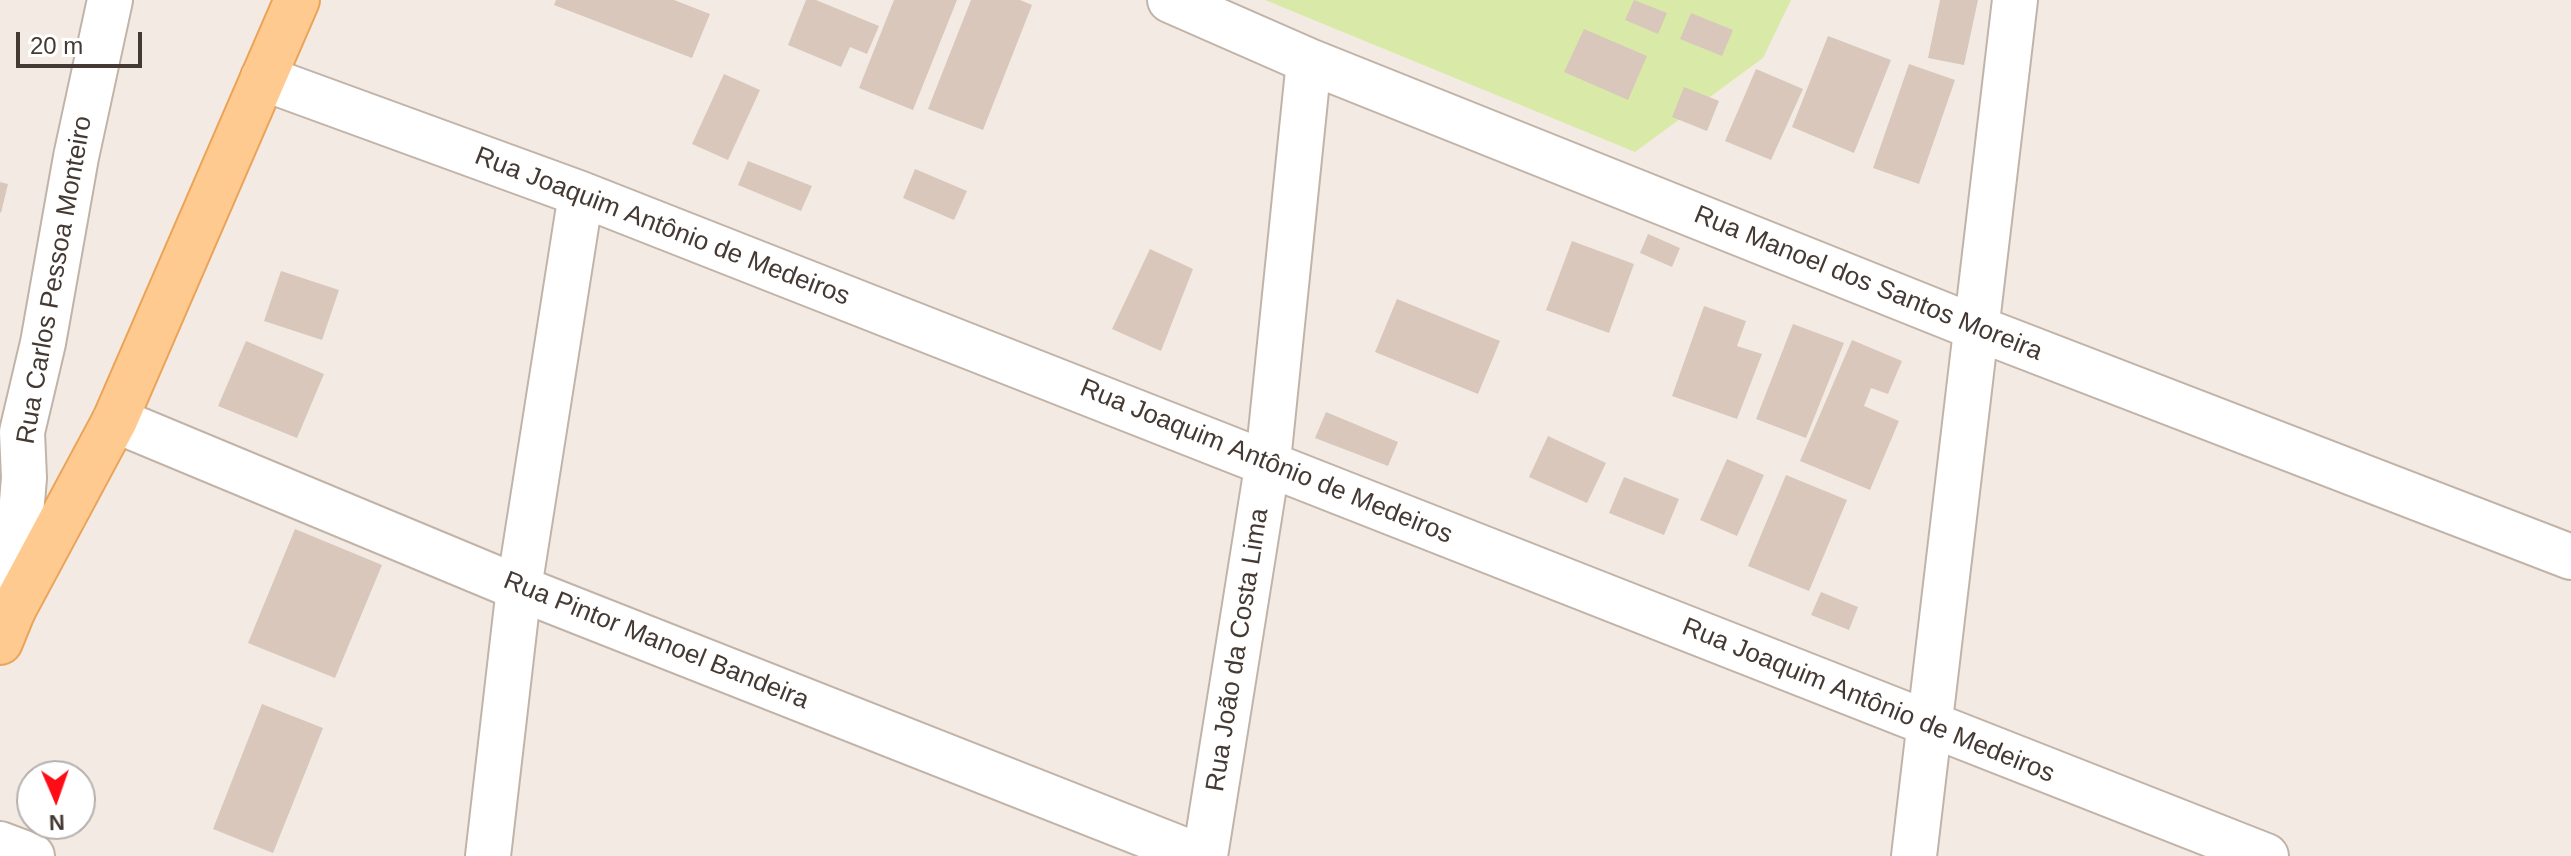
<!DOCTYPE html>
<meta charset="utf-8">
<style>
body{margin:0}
#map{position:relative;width:2571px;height:856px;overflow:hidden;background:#f3ebe3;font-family:Arial,sans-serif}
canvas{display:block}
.north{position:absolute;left:16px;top:760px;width:80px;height:80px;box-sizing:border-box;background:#fff;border:2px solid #b5b0ad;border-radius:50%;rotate:178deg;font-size:22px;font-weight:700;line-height:32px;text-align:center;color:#453a33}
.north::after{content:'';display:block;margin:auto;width:28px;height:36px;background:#ff0d16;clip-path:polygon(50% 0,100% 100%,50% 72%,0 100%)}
.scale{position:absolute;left:16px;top:32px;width:126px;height:36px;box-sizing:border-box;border:4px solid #453a33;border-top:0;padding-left:10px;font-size:24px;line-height:28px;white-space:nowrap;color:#453a33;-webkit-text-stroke:6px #fff;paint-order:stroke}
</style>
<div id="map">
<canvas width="2571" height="856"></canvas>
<div class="north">N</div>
<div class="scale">20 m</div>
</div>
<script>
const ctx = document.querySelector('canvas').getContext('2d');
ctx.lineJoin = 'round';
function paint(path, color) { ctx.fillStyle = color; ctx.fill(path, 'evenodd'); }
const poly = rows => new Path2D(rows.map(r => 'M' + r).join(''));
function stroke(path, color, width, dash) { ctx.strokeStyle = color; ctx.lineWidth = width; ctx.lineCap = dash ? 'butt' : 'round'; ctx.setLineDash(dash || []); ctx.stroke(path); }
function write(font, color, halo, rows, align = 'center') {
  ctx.font = font + ' Arial,sans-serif'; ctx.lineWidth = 8; ctx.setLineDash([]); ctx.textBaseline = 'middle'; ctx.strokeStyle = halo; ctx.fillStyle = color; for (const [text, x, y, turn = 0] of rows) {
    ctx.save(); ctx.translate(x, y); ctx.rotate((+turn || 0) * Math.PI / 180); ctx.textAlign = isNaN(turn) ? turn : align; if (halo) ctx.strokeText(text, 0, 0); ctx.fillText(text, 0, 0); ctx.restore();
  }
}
paint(poly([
 [1265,0,1791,0,1763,58,1635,152]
]), '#d9eaa8');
paint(poly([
 [556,0,674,0,710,14,692,58,554,5],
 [806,0,816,0,879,26,867,54,850,47,841,67,788,45],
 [894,0,957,0,913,110,859,88],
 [971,0,1020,0,1032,5,983,130,928,109],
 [1634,0,1667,13,1658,34,1625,20],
 [1940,0,1978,0,1964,65,1928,58],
 [1691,13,1733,30,1722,56,1680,39],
 [1584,29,1647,56,1628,100,1564,72],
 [1828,36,1891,60,1854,153,1792,127],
 [1909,64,1955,80,1919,184,1873,168],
 [1756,69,1803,89,1771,160,1725,141],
 [724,74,760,90,728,160,692,144],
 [1684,87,1719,101,1707,131,1672,117],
 [748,161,812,186,801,211,738,185],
 [915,169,967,191,954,220,903,198],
 [0,182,8,184,1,213,0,212],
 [1648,234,1680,248,1672,267,1640,253],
 [1572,241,1634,264,1609,333,1546,310],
 [1150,249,1193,269,1161,351,1112,329],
 [281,271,339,290,322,340,264,321],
 [1397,299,1500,341,1478,394,1375,352],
 [1704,306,1746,321,1737,346,1762,354,1737,419,1672,396],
 [1793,324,1844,343,1806,438,1756,419],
 [1852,340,1902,361,1888,394,1871,388,1864,406,1899,421,1870,490,1800,461],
 [246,341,324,374,297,438,218,406],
 [1326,412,1398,442,1388,466,1315,438],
 [1548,436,1606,463,1587,503,1529,477],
 [1727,459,1764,475,1737,536,1700,520],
 [1786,475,1847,500,1809,591,1748,566],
 [1624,477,1679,499,1664,535,1609,513],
 [295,529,382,565,335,678,248,643],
 [1821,592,1858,607,1849,630,1811,615],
 [262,704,323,728,273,853,213,829]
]), '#d8c7ba');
const minor = poly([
 [1170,0,1309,61,1974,327,2571,557],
 [263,78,581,194,2266,856],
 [115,420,519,588,1199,856],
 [13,610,24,478,22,432,43,343,76,157,110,0],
 [0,844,32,856],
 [488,856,519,588,581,194],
 [1205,856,1268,461,1309,61],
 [1914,856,2015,0]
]);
const major = poly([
 [0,642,13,610,115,420,297,0]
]);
stroke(minor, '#c1b3a8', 48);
stroke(major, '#eba358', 48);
stroke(minor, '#fff', 44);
stroke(major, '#ffca8f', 44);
write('26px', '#453a33', '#fff', [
 ["Rua Joaquim Antônio de Medeiros",662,227,21],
 ["Rua Carlos Pessoa Monteiro",55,280,-80],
 ["Rua Manoel dos Santos Moreira",1868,284,22],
 ["Rua Joaquim Antônio de Medeiros",1266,462,22],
 ["Rua Pintor Manoel Bandeira",656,641,22],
 ["Rua João da Costa Lima",1238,650,-81],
 ["Rua Joaquim Antônio de Medeiros",1868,701,22]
]);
</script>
